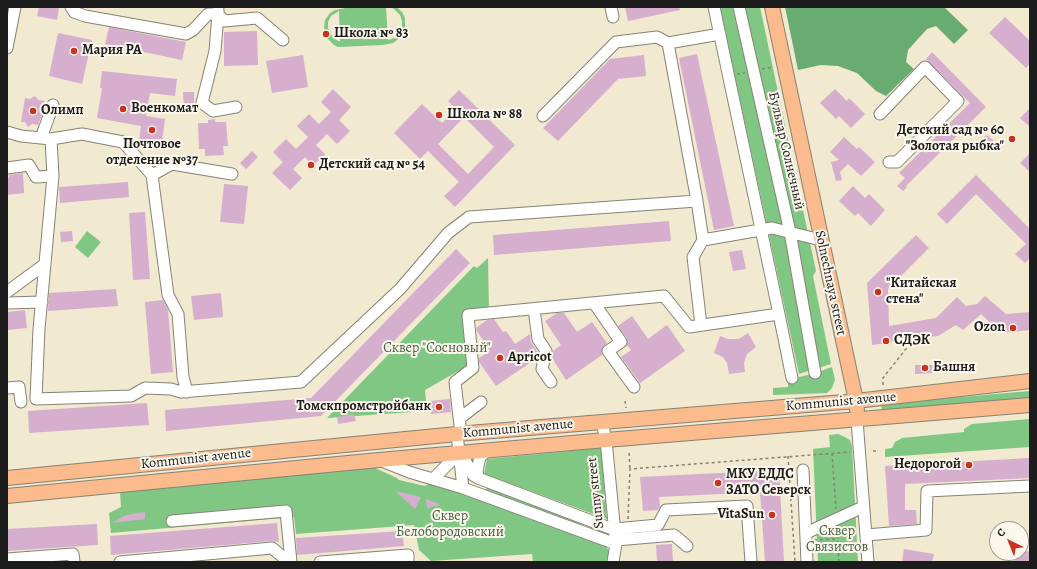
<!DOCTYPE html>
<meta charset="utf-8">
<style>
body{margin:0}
#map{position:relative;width:1037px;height:569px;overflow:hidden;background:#f1e9d0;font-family:Alegreya,serif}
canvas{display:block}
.frame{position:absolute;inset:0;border:8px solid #1c1c1c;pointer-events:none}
.north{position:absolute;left:989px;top:521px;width:40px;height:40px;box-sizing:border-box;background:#fbf7ec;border:1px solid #a29f99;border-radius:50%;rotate:317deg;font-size:11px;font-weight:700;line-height:16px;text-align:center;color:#1c1c1c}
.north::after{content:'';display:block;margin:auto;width:14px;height:18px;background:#c8321e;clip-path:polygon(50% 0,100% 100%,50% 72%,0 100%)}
</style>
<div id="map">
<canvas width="1037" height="569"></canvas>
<div class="frame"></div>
<div class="north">С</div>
</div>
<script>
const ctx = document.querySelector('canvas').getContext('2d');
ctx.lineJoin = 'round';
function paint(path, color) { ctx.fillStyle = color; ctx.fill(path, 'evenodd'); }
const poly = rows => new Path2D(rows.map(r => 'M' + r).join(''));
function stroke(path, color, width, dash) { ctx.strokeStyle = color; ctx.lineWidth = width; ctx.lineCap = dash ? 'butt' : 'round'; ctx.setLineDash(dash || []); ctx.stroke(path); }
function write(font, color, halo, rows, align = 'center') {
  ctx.font = font + ' Alegreya,serif'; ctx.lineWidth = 4; ctx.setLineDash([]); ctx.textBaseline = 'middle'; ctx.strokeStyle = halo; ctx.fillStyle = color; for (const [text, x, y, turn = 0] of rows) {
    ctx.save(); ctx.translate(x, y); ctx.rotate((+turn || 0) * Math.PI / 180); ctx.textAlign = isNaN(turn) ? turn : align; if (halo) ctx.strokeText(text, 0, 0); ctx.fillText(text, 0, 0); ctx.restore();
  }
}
paint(poly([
 [351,7,386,7,388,40,395,38,402,28,402,21,400,15,394,9,390,7,397,7,402,12,405,18,405,29,401,37,393,43,383,45,338,47,334,45,325,36,324,28,325,20,330,13,335,10],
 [339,11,340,42,333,38,328,28,328,22,331,16],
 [720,7,760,7,816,271,813,276,831,364,799,374],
 [87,231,101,242,88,258,75,247],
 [488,258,489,311,465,313,469,365,425,390,427,411,327,418,474,266,477,268],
 [832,367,835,380,832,388,827,393,773,395,773,388,788,387,788,380,815,373],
 [1030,391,1030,399,882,412,881,404],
 [1030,419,1030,447,885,457,885,449,892,448,895,442,902,438,964,432,964,429,972,424],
 [838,434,843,436,850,440,852,446,858,562,818,562,813,449,830,447,829,435],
 [601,448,607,519,484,474,487,459],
 [373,467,397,478,399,480,425,486,428,484,438,483,605,545,611,554,610,562,533,562,532,554,431,561,419,550,414,525,296,534,294,517,111,533,109,513,121,507,120,492],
 [486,486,582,523,581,527,486,490]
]), '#80c783');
paint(poly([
 [785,7,944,7,968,30,954,44,936,26,927,29,908,50,906,62,914,69,886,96,876,91,857,73,838,66,821,65,798,70]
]), '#68ac71');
paint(poly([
 [39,7,59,7,57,20,37,16],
 [625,7,679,7,680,10,628,21],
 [1005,17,1030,41,1030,63,1026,68,989,33],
 [109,27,186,42,182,60,105,44],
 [257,31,258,65,224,66,224,32],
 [58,33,92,40,82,84,49,76],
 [932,52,986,107,906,186,907,187,903,191,897,186,905,178,899,173,970,103,926,59],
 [697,54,734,226,714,230,679,58],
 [303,55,308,87,272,93,266,61],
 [644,55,646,76,618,79,558,141,543,128,610,59],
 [102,71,177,79,175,96,150,93,146,116,165,119,161,150,138,147,141,126,97,118,102,88,100,88],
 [333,89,351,107,339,120,350,131,337,144,327,134,316,145,325,154,313,166,305,157,293,169,302,178,290,190,272,173,283,162,273,152,286,139,296,149,308,137,297,126,309,114,319,124,331,112,321,102],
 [835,89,847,101,849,98,865,114,851,128,839,116,836,119,820,103],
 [459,90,515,145,455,207,444,196,459,182,428,151,420,159,394,133,422,104,442,123,456,109,448,101],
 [464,117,494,147,468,174,438,144],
 [183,92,194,92,194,109,184,109],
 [35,96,38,100,45,101,43,112,38,125,32,124,28,127,25,122,21,122,25,98,30,99],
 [1030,108,1030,127,1020,118],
 [215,119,215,122,226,122,228,146,223,146,224,155,205,156,205,149,199,149,198,123,208,123,208,120],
 [987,135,995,142,990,147,982,139],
 [844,137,857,149,859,147,875,162,861,176,848,164,840,172,842,180,836,181,831,162,839,160,830,152],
 [252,151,258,157,246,169,240,163],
 [1030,153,1030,172,1020,163],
 [23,173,24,193,7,195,7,178,9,178,9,175],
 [976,175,1030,229,1030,258,1025,263,1015,254,1026,244,976,194,947,224,937,214],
 [128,182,129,197,60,203,59,187],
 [224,184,248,186,244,224,220,222],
 [853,186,865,198,869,194,885,210,871,226,858,213,855,216,839,201],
 [145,212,150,279,133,280,129,213],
 [669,221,671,241,494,255,493,235],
 [72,231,73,241,61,242,60,232],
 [916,235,929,248,888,289,889,326,936,318,957,297,966,306,977,304,985,296,1006,314,1030,312,1030,330,1001,333,981,314,963,330,956,325,938,336,872,345,867,283],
 [456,249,470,263,321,416,166,431,165,410,311,398],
 [742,250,746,269,733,271,729,252],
 [116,289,118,306,48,311,49,293],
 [221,293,223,317,194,320,191,296],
 [163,300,168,310,173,372,151,374,145,302],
 [25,310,27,328,7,330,7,312],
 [557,313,564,313,577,332,592,322,607,343,602,348,602,355,566,380,552,358,553,351,561,345,545,321],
 [632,316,648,339,667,325,685,351,640,383,621,357,631,350,627,345,627,338,618,326],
 [494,319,503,332,506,331,515,344,530,334,531,342,538,353,537,358,496,386,479,362,479,358,490,351,477,331,476,328,487,320],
 [748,333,756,347,747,354,744,363,745,372,729,374,727,363,723,357,714,353,720,336,728,339,739,339],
 [915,365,934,365,935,373,915,374],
 [450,399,451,412,431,414,430,401],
 [147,403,149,425,29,433,28,411],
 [354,414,356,421,338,424,337,417],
 [1030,458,1030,478,905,484,905,510,916,510,917,524,889,526,885,466],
 [779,470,784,562,765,562,760,492,659,497,660,507,658,510,643,511,640,477],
 [395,491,421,497,415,509],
 [426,499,441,505,427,508],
 [145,512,145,519,112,523,126,515],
 [277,523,279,542,271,541,111,555,110,536],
 [97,524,98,545,7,551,7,529],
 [402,531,404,546,297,555,296,538],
 [672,544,673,562,657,562,656,545],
 [904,549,934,554,932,562,902,562],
 [1021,549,1030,552,1030,562,1014,562,1017,553,1021,553]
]), '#d6aece');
const minor = poly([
 [71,7,74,12,85,16,186,34,193,30,208,14,218,14,215,51,202,103,213,111,236,107],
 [611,7,613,17],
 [739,7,790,232,815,373],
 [218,10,218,14,224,21,257,18,283,40],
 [668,43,697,201],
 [7,48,15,7],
 [53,105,41,138,51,139,82,134,123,142,152,175],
 [880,114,925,67,958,101,897,162,889,162],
 [543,116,616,42,657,37,668,43,720,34],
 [7,132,21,136,41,138],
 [7,168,29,165,36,177,53,176,51,139],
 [53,176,39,329,36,399,131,396,145,388,171,389,181,392,301,382,400,289,448,233,469,217,697,201,703,240,772,228,821,240],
 [7,292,45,264],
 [7,303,42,302],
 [594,303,621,342,608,351,634,387],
 [534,309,538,339,546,351,542,369,551,382],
 [779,314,792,378],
 [701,325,693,257,703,240],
 [7,388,19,387,21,402],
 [187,392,183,377,178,314,168,295,152,175,172,164,232,174],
 [460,418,481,402],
 [857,420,868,562],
 [602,422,606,440,616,544,613,562],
 [457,434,463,488],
 [461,434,455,382,473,368,468,315,664,296,689,327,779,314,714,7],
 [458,454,465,460,473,475,478,478,615,530],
 [379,460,409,472,463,488,616,544],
 [803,470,807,562],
 [478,478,477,471,480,457,487,451],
 [433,479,458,454],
 [172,521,286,511,291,562],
 [615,529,658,525,666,510,747,506,751,562],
 [806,533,863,507],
 [866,535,926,530,927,491,1030,486],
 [616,540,674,535,687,546],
 [7,559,73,554,74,562],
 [120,562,272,548,289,562],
 [320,562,408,555,408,562]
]);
const major = poly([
 [772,7,856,401,857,410],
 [7,478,457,434,856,401,1030,381],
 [7,496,379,460,606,440,1030,405]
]);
stroke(minor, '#868276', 13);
stroke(major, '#868276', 16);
stroke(poly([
 [762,69,774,67],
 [737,74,745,73],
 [883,385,883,378,909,345],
 [625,401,626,408],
 [873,451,877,451],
 [629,453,630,469],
 [832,453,836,509],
 [788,456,795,562],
 [628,519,630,469,850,452],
 [837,529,839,562],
 [814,540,837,539]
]), '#868276', 1.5, [3, 3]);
stroke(minor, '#fff', 11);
stroke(major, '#fbbb8d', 14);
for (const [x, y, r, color] of [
 [326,34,4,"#c8321e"],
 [74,51,4,"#c8321e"],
 [123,109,4,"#c8321e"],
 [33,111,4,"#c8321e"],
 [439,115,4,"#c8321e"],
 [152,130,4,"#c8321e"],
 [1012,139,4,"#c8321e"],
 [311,165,4,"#c8321e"],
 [878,292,4,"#c8321e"],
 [1013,328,4,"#c8321e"],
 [886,341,4,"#c8321e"],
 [500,358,4,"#c8321e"],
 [925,368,4,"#c8321e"],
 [439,407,4,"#c8321e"],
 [969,465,4,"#c8321e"],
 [718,483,4,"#c8321e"],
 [772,515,4,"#c8321e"]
]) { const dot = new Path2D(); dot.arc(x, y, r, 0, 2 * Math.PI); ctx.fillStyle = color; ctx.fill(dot); stroke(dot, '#fbf7ec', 1.5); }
write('bold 14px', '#1c1c1c', '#fbf7ec', [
 ["Школа № 83",334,34],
 ["Мария РА",82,51],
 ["Военкомат",131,109],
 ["Олимп",41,111],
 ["Школа № 88",447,115],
 ["Детский сад № 60",1004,131,"right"],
 ["\"Золотая рыбка\"",1004,147,"right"],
 ["Почтовое",152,145,"center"],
 ["отделение №37",152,161,"center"],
 ["Детский сад № 54",319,165],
 ["\"Китайская",886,284],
 ["стена\"",886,300],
 ["Ozon",1005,328,"right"],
 ["СДЭК",894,341],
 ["Apricot",508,358],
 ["Башня",933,368],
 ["Томскпромстройбанк",431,407,"right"],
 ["Недорогой",961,465,"right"],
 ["МКУ ЕДДС",726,475],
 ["ЗАТО Северск",726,491],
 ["VitaSun",764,515,"right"]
], 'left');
write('14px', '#1c1c1c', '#fbf7ec', [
 ["Бульвар Солнечный",786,151,77],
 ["Solnechnaya street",830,283,78],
 ["Kommunist avenue",841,402,-5],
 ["Kommunist avenue",518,429,-5],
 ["Kommunist avenue",196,459,-6],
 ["Sunny street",596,493,-96]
]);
write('14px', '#446045', '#fbf7ec', [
 ["Сквер \"Сосновый\"",437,349],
 ["Сквер",450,517],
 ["Белобородовский",450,533],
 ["Сквер",837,532],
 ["Связистов",837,548]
]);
</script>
